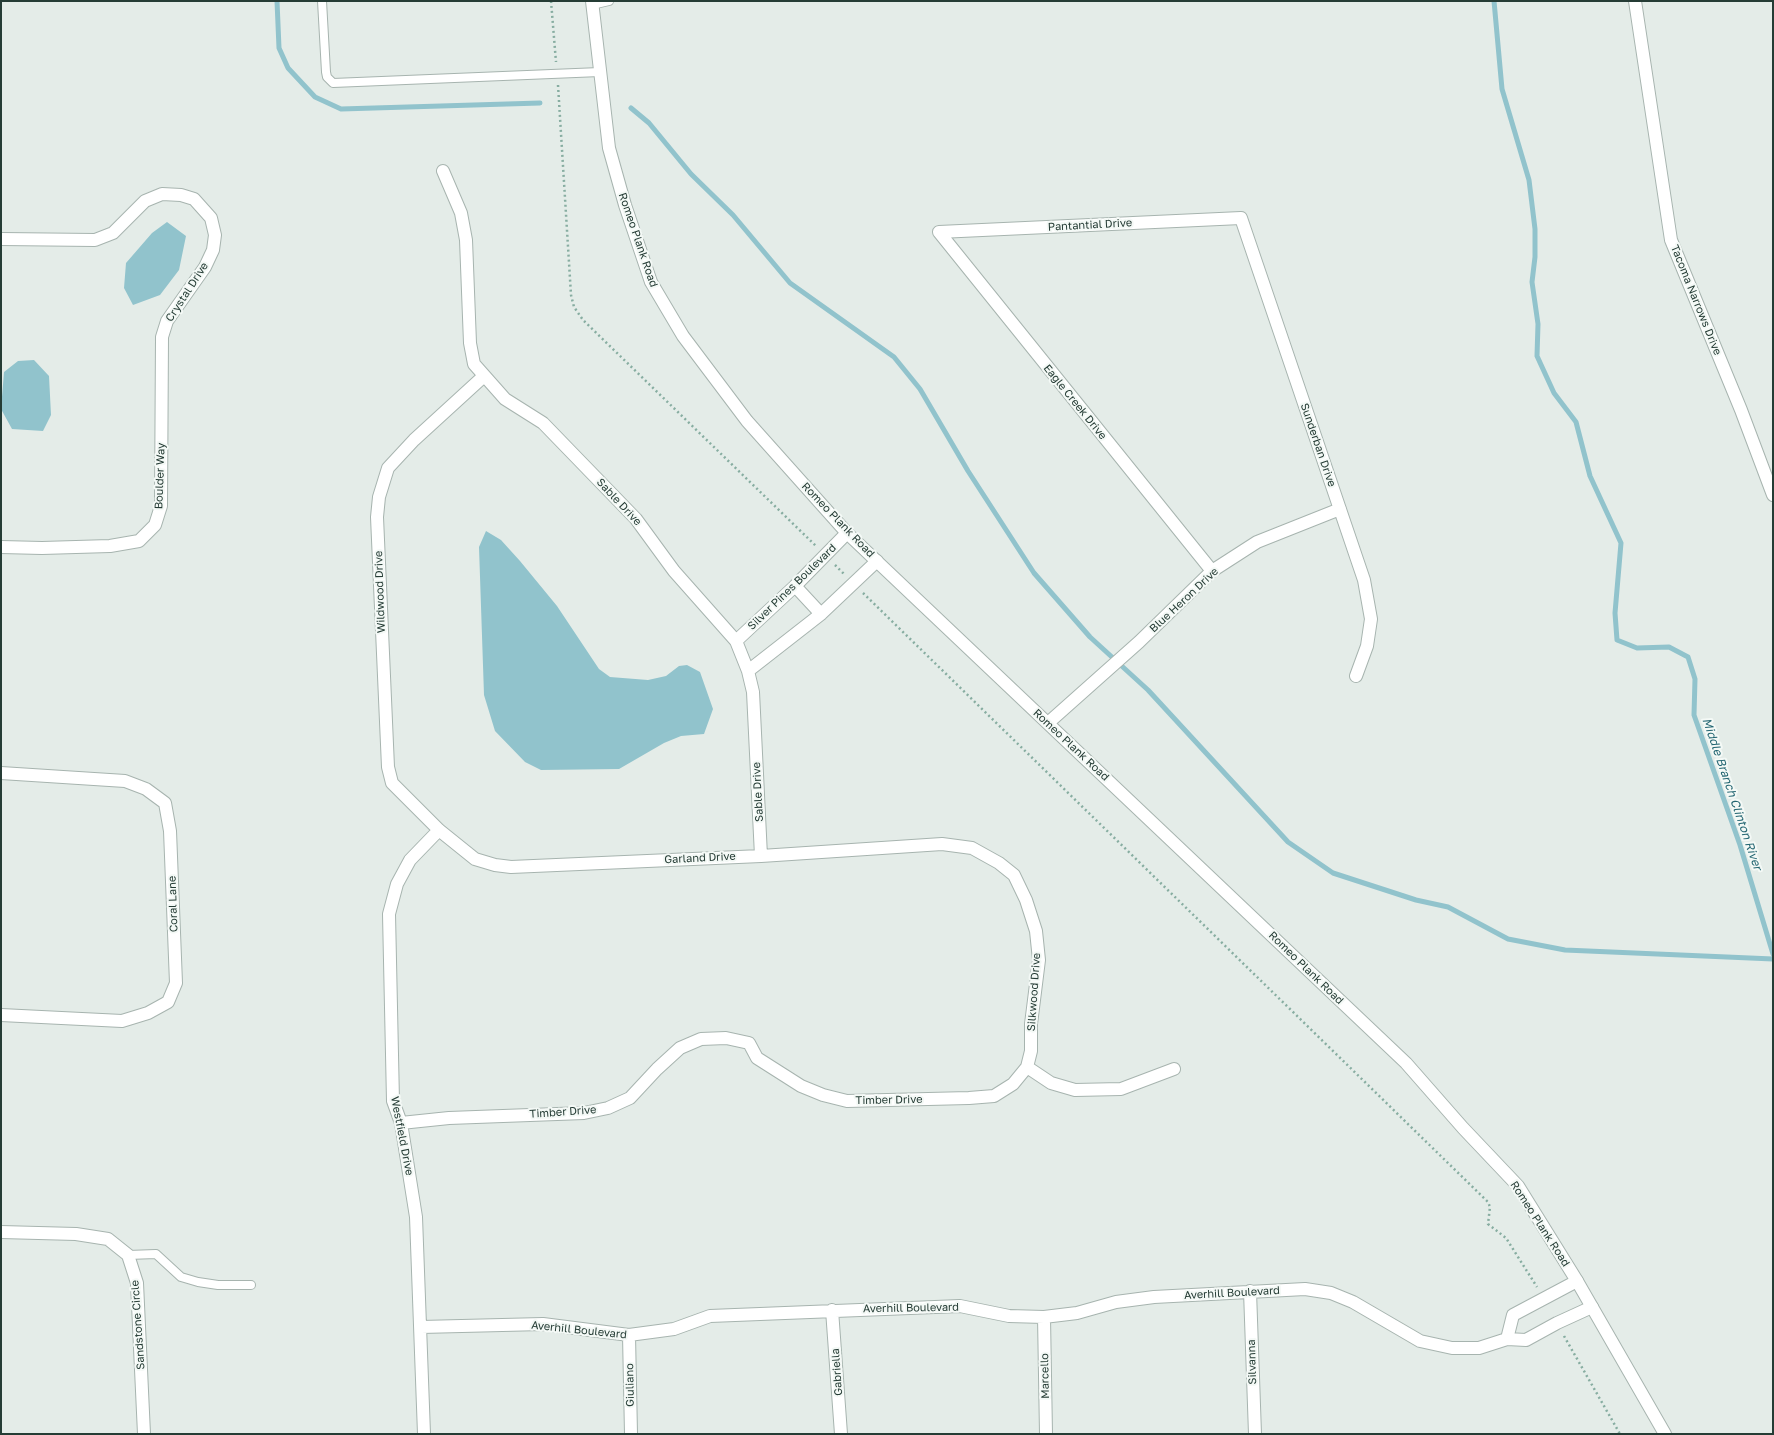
<!DOCTYPE html>
<style>
body{margin:0}
#map{position:relative;width:1774px;height:1435px;overflow:hidden;background:#e4ece8;font-family:"Golos Text",sans-serif}
canvas{display:block}
.frame{position:absolute;inset:0;border:2px solid #253c35;pointer-events:none}
</style>
<div id="map">
<canvas width="1774" height="1435"></canvas>
<div class="frame"></div>
</div>
<script>
const ctx = document.querySelector('canvas').getContext('2d');
ctx.lineJoin = 'round';
function paint(path, color) { ctx.fillStyle = color; ctx.fill(path, 'evenodd'); }
const poly = rows => new Path2D(rows.map(r => 'M' + r).join(''));
function stroke(path, color, width, dash) { ctx.strokeStyle = color; ctx.lineWidth = width; ctx.lineCap = dash ? 'butt' : 'round'; ctx.setLineDash(dash || []); ctx.stroke(path); }
function write(font, color, halo, rows, align = 'center') {
  ctx.font = font + ' "Golos Text",sans-serif'; ctx.lineWidth = 4; ctx.setLineDash([]); ctx.textBaseline = 'middle'; ctx.strokeStyle = halo; ctx.fillStyle = color; for (const [text, x, y, turn = 0] of rows) {
    ctx.save(); ctx.translate(x, y); ctx.rotate((+turn || 0) * Math.PI / 180); ctx.textAlign = isNaN(turn) ? turn : align; if (halo) ctx.strokeText(text, 0, 0); ctx.fillText(text, 0, 0); ctx.restore();
  }
}
paint(poly([
 [167,222,186,236,179,270,160,295,133,305,124,288,126,263,152,233],
 [34,360,49,376,51,415,43,431,12,429,1,409,4,372,18,361],
 [486,531,501,540,520,561,557,606,599,669,610,677,648,680,666,676,679,666,687,665,700,672,713,709,704,734,681,736,664,743,619,769,541,770,525,762,495,731,484,695,479,547]
]), '#91c3cc');
stroke(poly([
 [277,1,279,48,288,68,315,97,341,109,540,103],
 [1494,1,1502,89,1529,180,1535,229,1535,257,1532,282,1538,324,1537,356,1554,393,1576,422,1590,476,1621,543,1615,613,1617,640,1637,648,1669,647,1688,657,1695,679,1694,715,1740,845,1773,954],
 [631,108,649,123,691,174,733,215,790,283,894,357,920,389,968,471,1034,573,1090,637,1148,690,1288,842,1333,873,1416,900,1448,907,1508,939,1565,950,1773,959]
]), '#91c3cc', 5);
const service = poly([
 [322,1,326,72,327,77,333,83,600,72],
 [592,5,609,1],
 [128,1255,156,1254,181,1277,198,1282,218,1285,251,1285]
]);
const minor = poly([
 [1635,1,1671,240,1741,410,1773,495],
 [443,171,461,213,466,240,470,343,474,364,505,399,543,423,636,519,674,571,736,641,748,671,753,692,761,856],
 [939,232,1241,218,1364,580,1371,619,1367,646,1356,676],
 [939,232,1212,571],
 [1,239,95,240,113,233,145,201,162,194,181,195,194,199,211,218,215,235,213,250,205,267,167,321,162,337,161,506,155,525,139,541,110,546,42,548,1,547],
 [795,586,821,614],
 [736,641,795,586,847,533],
 [748,671,821,614,877,561],
 [1048,723,1139,642,1212,571,1257,542,1340,509],
 [1,773,125,781,146,789,165,803,170,831,176,983,168,1002,148,1013,122,1021,1,1015],
 [1027,1067,1051,1083,1075,1090,1121,1089,1174,1069],
 [401,1123,449,1118,584,1113,608,1108,630,1098,657,1069,680,1048,701,1039,726,1038,749,1043,757,1058,801,1086,823,1095,847,1101,969,1098,994,1096,1013,1084,1027,1067,1031,1051,1031,1024,1039,960,1036,931,1026,900,1014,875,999,863,972,848,942,844,761,856,511,867,495,865,475,859,439,830,392,783,388,767,377,517,379,497,388,468,414,440,484,376],
 [1,1232,76,1234,108,1239,128,1255,137,1283,144,1434],
 [1250,1291,1255,1434],
 [832,1310,841,1434],
 [1044,1317,1046,1434],
 [421,1327,543,1324,629,1335,674,1329,710,1316,960,1306,1009,1316,1044,1317,1077,1313,1116,1302,1154,1297,1305,1289,1331,1293,1353,1302,1420,1341,1452,1348,1479,1348,1507,1339,1526,1340,1557,1323,1592,1307],
 [629,1335,631,1434],
 [1507,1339,1513,1315,1577,1281],
 [424,1434,416,1217,401,1123,393,1101,389,914,397,884,410,860,439,830]
]);
const tertiary = poly([
 [592,1,609,148,625,205,651,282,683,336,747,421,847,533,1406,1063,1463,1128,1518,1186,1577,1281,1665,1434]
]);
stroke(service, '#a7b4af', 10);
stroke(minor, '#a7b4af', 14);
stroke(tertiary, '#a7b4af', 14);
stroke(poly([
 [551,1,556,62],
 [558,85,571,295,574,307,583,320,816,546],
 [835,565,844,574],
 [863,593,1488,1202,1490,1207,1488,1224,1506,1238,1537,1287],
 [1564,1336,1620,1434]
]), '#87ada1', 2.5, [2, 3]);
stroke(service, '#fff', 8);
stroke(minor, '#fff', 12);
stroke(tertiary, '#fff', 12);
write('11px', '#253c35', '#f4f9f6', [
 ["Pantantial Drive",1090,225,-3],
 ["Romeo Plank Road",638,240,71],
 ["Crystal Drive",187,292,-57],
 ["Tacoma Narrows Drive",1696,300,68],
 ["Eagle Creek Drive",1075,402,51],
 ["Sunderban Drive",1318,445,71],
 ["Boulder Way",160,476,-88],
 ["Sable Drive",619,502,47],
 ["Romeo Plank Road",838,520,46],
 ["Silver Pines Boulevard",792,587,-44],
 ["Wildwood Drive",380,592,-92],
 ["Blue Heron Drive",1184,600,-43],
 ["Romeo Plank Road",1071,745,43],
 ["Sable Drive",758,792,-93],
 ["Garland Drive",700,858,-3],
 ["Coral Lane",173,904,-92],
 ["Romeo Plank Road",1306,968,44],
 ["Silkwood Drive",1034,992,-86],
 ["Timber Drive",889,1100,-1],
 ["Timber Drive",563,1112,-4],
 ["Westfield Drive",402,1136,79],
 ["Romeo Plank Road",1540,1224,57],
 ["Averhill Boulevard",1232,1293,-3],
 ["Averhill Boulevard",911,1308,-1],
 ["Sandstone Circle",138,1325,-94],
 ["Averhill Boulevard",579,1330,6],
 ["Silvanna",1252,1362,-92],
 ["Gabriella",837,1372,-94],
 ["Marcello",1045,1376,-91],
 ["Giuliano",630,1385,-91]
]);
write('italic 12px', '#246672', '#f4f9f6', [
 ["Middle Branch Clinton River",1732,794,71]
]);
</script>
